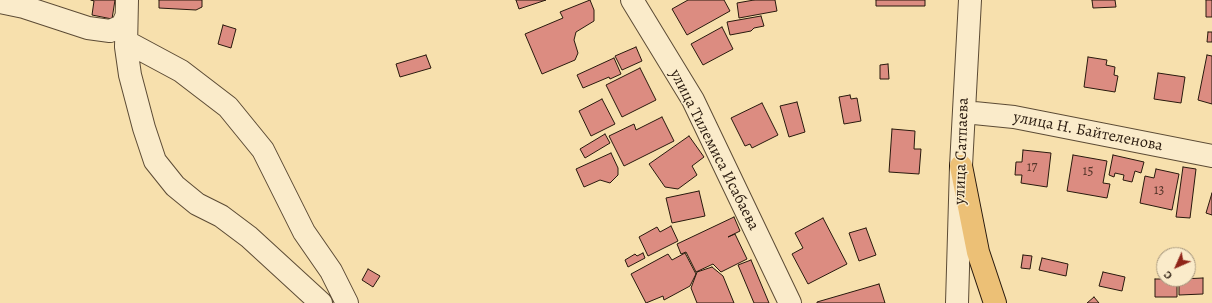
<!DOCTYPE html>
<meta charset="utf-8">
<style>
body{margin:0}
#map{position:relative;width:1212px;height:303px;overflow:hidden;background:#f7e0ad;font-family:Alegreya,serif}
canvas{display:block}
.north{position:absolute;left:1156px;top:247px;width:40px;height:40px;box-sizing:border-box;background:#faebca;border:1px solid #a6977e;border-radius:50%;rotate:225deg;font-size:11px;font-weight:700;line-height:16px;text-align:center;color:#28190d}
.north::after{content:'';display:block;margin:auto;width:14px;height:18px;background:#8f2418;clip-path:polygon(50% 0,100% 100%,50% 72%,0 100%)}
</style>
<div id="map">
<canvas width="1212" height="303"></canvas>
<div class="north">С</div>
</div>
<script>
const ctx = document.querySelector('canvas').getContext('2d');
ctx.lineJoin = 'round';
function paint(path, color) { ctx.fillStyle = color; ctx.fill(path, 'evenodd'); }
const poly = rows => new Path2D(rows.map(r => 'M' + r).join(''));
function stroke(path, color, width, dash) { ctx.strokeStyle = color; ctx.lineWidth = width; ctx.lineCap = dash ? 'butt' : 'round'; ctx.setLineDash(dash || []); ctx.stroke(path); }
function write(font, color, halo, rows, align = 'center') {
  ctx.font = font + ' Alegreya,serif'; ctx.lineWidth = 3; ctx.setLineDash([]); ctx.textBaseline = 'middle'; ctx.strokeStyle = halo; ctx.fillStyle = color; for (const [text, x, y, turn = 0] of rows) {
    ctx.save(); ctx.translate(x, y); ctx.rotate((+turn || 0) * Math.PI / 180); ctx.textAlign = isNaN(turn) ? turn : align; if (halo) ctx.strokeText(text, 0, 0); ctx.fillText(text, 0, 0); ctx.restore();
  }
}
const building = poly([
 [91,0,115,0,112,19,92,15,94,1,91,0],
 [159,0,202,0,202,7,196,10,159,8,159,0],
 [516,0,546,0,519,9,516,0],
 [590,0,594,10,594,21,576,32,574,40,578,53,575,60,542,74,525,34,563,18,560,12,590,0],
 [688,0,724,0,730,11,687,35,672,9,688,0],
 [754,0,775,0,777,11,739,18,737,3,754,0],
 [876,0,925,0,925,6,876,6,876,0],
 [1092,0,1115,0,1116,7,1093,8,1092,0],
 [1206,0,1212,0,1212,17,1206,17,1206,0],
 [761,16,764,26,754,28,751,31,730,35,727,22,761,16],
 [223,25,236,29,231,48,218,44,223,25],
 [722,27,733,49,703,65,691,44,722,27],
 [1208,32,1212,32,1212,42,1207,42,1208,32],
 [636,47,642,61,622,70,615,56,636,47],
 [426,55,431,68,400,77,396,64,426,55],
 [1207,55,1212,56,1212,104,1198,100,1207,55],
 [1088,57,1107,60,1106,65,1115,67,1114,75,1118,76,1115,92,1084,87,1088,57],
 [614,58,621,74,610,79,609,77,583,88,577,75,614,58],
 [888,64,889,79,880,79,880,65,888,64],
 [640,68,656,100,622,117,606,85,640,68],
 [1158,73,1185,77,1181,103,1154,99,1158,73],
 [850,95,851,99,857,98,861,121,844,124,839,97,850,95],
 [602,99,615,124,591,136,579,111,602,99],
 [797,102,805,132,789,137,780,106,797,102],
 [762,103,778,135,752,148,750,144,745,146,731,118,762,103],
 [662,117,674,141,624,166,609,136,634,124,636,130,662,117],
 [892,129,915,131,914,149,921,149,919,174,889,172,892,129],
 [605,134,610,143,585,158,580,149,605,134],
 [689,136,704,157,692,166,697,175,678,189,665,187,649,164,689,136],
 [1023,150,1051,153,1047,187,1021,183,1022,175,1015,175,1016,162,1022,162,1023,150],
 [611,153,618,168,618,175,610,183,600,180,584,187,576,169,611,153],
 [1073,155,1107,161,1103,183,1110,184,1107,198,1067,191,1073,155],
 [1113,155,1144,162,1141,173,1135,171,1132,182,1123,180,1124,175,1115,173,1114,177,1109,175,1113,155],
 [1183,167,1196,169,1190,218,1176,217,1183,167],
 [1156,169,1179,174,1172,210,1140,203,1145,176,1154,178,1156,169],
 [699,191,705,216,672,223,666,198,699,191],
 [1212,193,1212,215,1206,213,1212,193],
 [734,217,740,231,728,237,735,234,747,259,721,272,713,264,696,272,686,252,681,254,677,244,734,217],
 [823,218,847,264,808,284,792,254,803,248,795,233,823,218],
 [671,226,678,241,648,256,639,237,657,227,660,232,671,226],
 [866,228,876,255,859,261,849,233,866,228],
 [643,253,645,258,628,267,625,260,635,254,637,256,643,253],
 [685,253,696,274,690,286,664,300,663,296,646,303,631,274,668,254,672,260,685,253],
 [1023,255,1032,256,1030,269,1021,268,1023,255],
 [1042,258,1068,264,1066,276,1039,270,1042,258],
 [751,260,769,303,754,303,738,265,751,260],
 [712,267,723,276,734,303,697,303,691,288,697,272,712,267],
 [368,269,380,276,373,287,362,280,368,269],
 [1103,272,1125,277,1122,291,1099,286,1103,272],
 [1203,278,1203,294,1179,295,1179,282,1182,279,1203,278],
 [1155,279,1177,279,1177,297,1155,297,1155,279],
 [879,284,885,303,817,303,817,302,879,284],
 [1094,297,1099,303,1087,303,1094,297]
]);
paint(building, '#dc8c81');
stroke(building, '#28190d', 1);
const minor = poly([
 [127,0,126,47,130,75,144,128,155,161,175,186,197,204,221,216,249,237,321,303],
 [632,0,693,100,790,303],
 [0,2,24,7,88,28,110,31,122,26,126,17],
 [127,42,181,71,228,107,263,150,304,232,331,271,347,303],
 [964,112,1014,117,1212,156],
 [957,303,961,166,970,0]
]);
const major = poly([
 [961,166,978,252,995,303]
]);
stroke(minor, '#5c4b35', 24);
stroke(major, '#28190d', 24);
stroke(minor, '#faebca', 22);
stroke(major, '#ecc076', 22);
write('14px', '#55362a', null, [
 ["17",1032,168],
 ["15",1088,172],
 ["13",1159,191]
]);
write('16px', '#28190d', '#faebca', [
 ["улица Н. Байтеленова",1088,132,11],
 ["улица Тилемиса Исабаева",714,150,63],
 ["улица Сатпаева",962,151,-88]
]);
</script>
